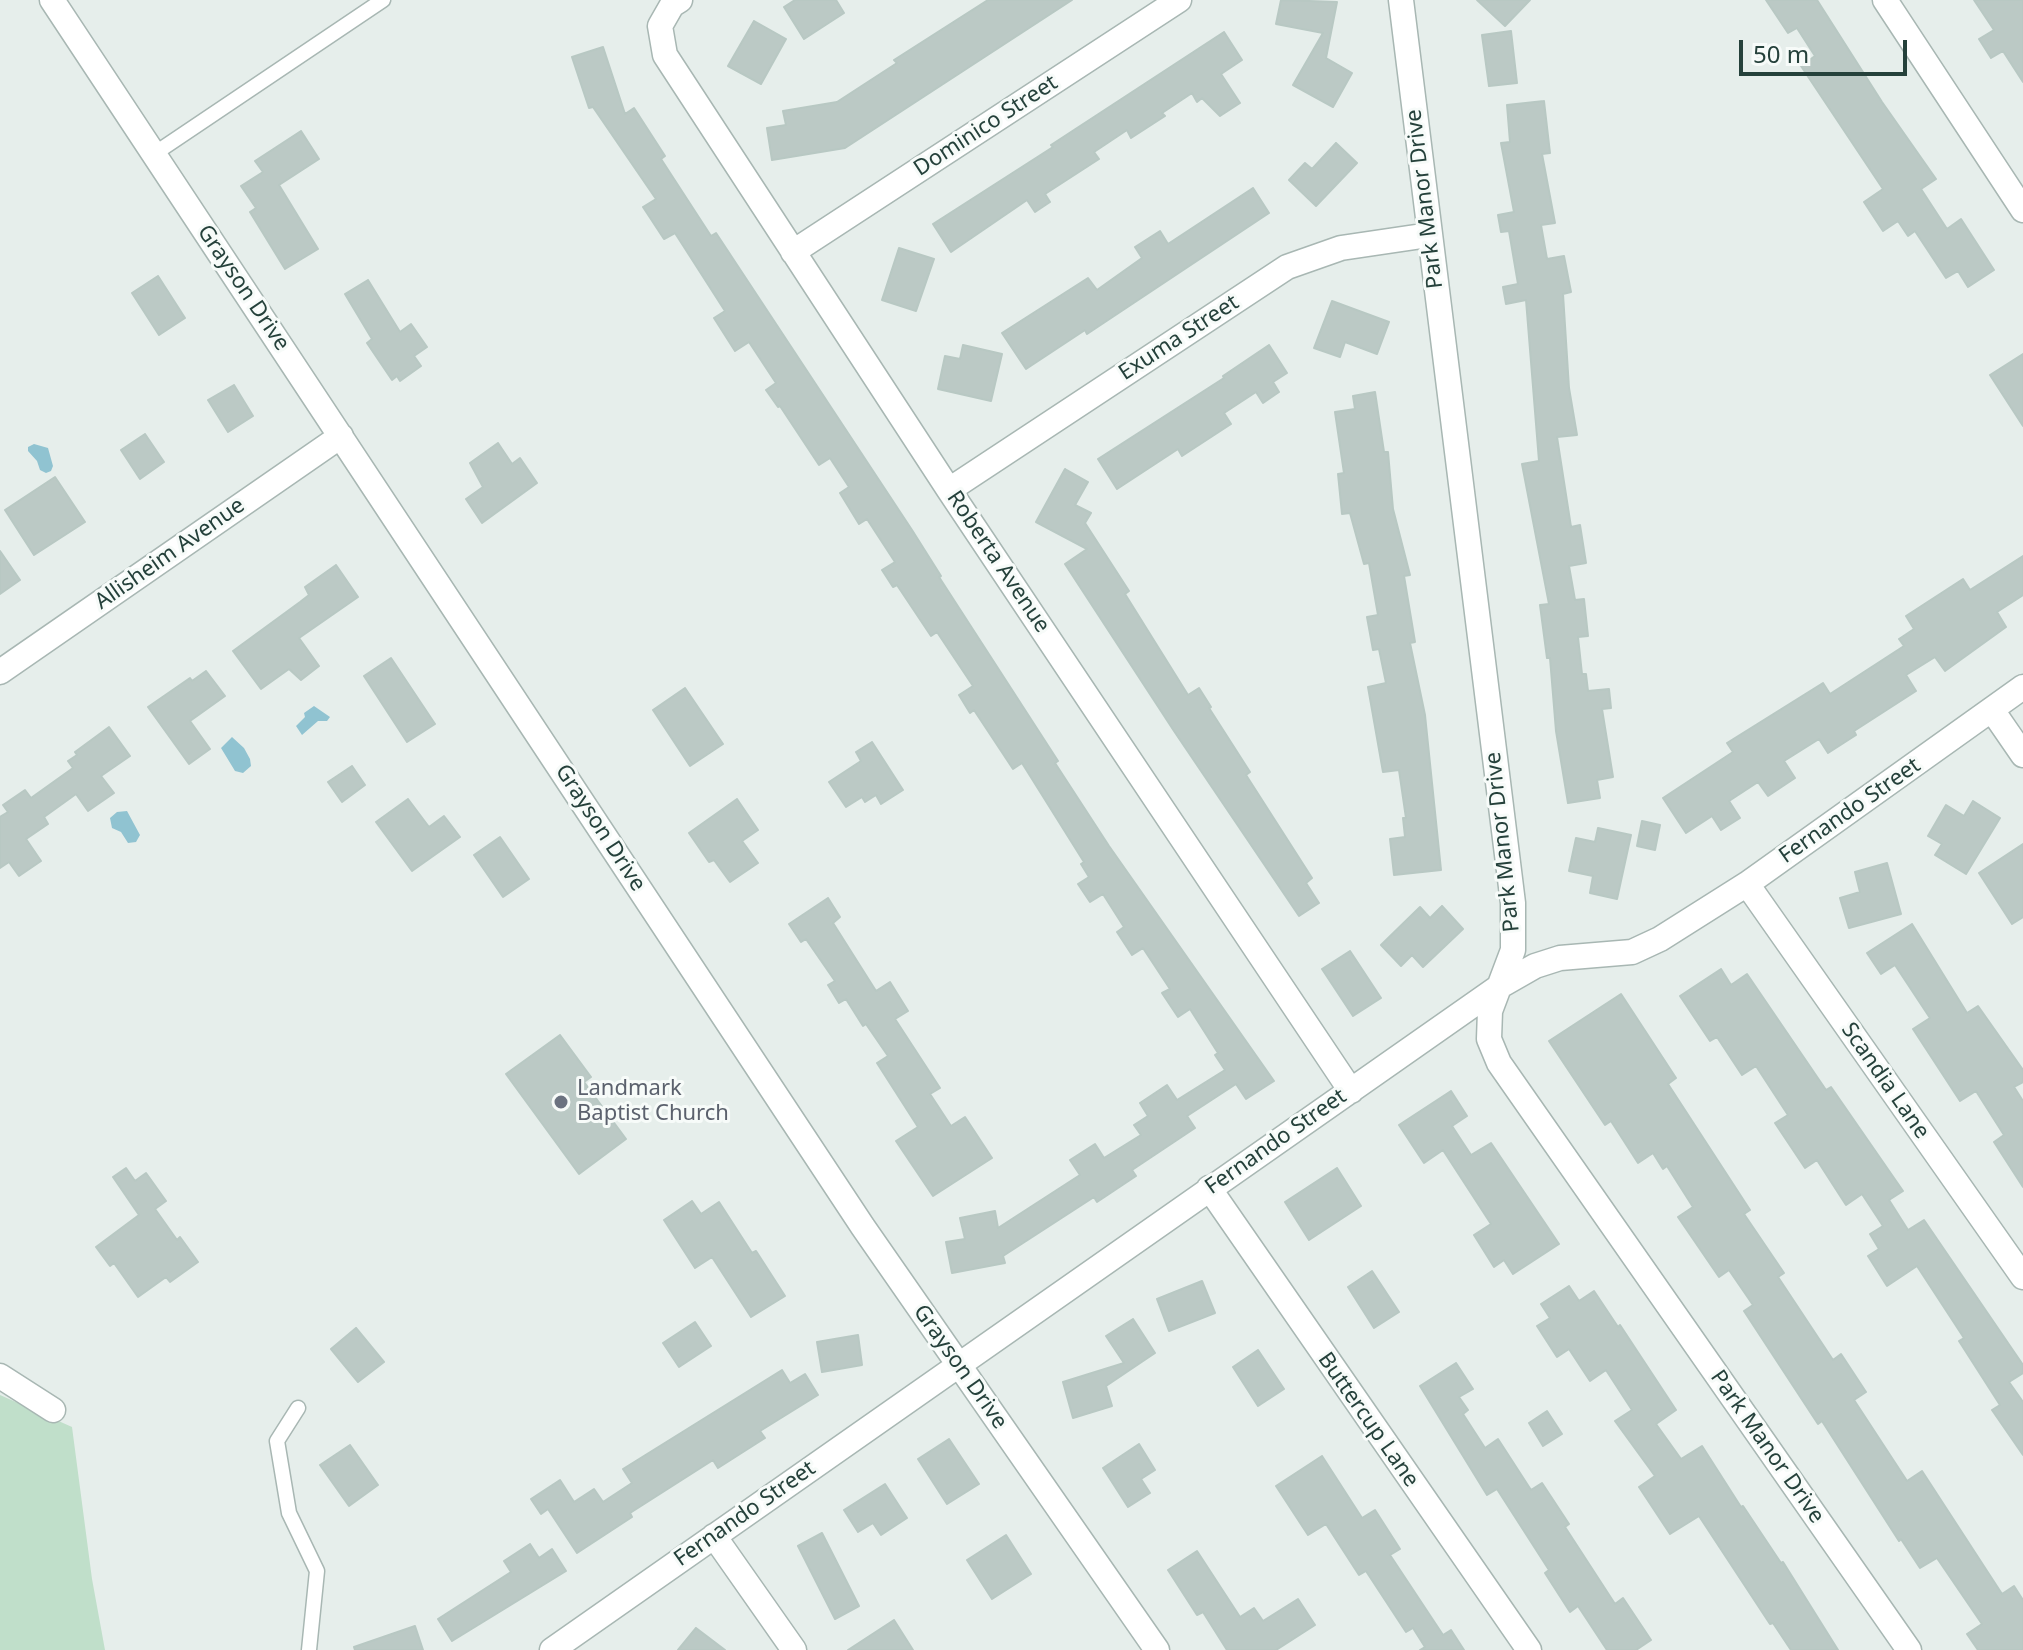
<!DOCTYPE html>
<style>
body{margin:0}
#map{position:relative;width:2023px;height:1650px;overflow:hidden;background:#e6eeeb;font-family:"Noto Sans",sans-serif}
canvas{display:block}
.scale{position:absolute;left:1739px;top:40px;width:168px;height:36px;box-sizing:border-box;border:4px solid #25413b;border-top:0;padding-left:10px;font-size:24px;line-height:28px;white-space:nowrap;color:#25413b;-webkit-text-stroke:6px #f7fbf9;paint-order:stroke}
</style>
<div id="map">
<canvas width="2023" height="1650"></canvas>
<div class="scale">50 m</div>
</div>
<script>
const ctx = document.querySelector('canvas').getContext('2d');
ctx.lineJoin = 'round';
function paint(path, color) { ctx.fillStyle = color; ctx.fill(path, 'evenodd'); }
const poly = rows => new Path2D(rows.map(r => 'M' + r).join(''));
function stroke(path, color, width, dash) { ctx.strokeStyle = color; ctx.lineWidth = width; ctx.lineCap = dash ? 'butt' : 'round'; ctx.setLineDash(dash || []); ctx.stroke(path); }
function write(font, color, halo, rows, align = 'center') {
  ctx.font = font + ' "Noto Sans",sans-serif'; ctx.lineWidth = 6; ctx.setLineDash([]); ctx.textBaseline = 'middle'; ctx.strokeStyle = halo; ctx.fillStyle = color; for (const [text, x, y, turn = 0] of rows) {
    ctx.save(); ctx.translate(x, y); ctx.rotate((+turn || 0) * Math.PI / 180); ctx.textAlign = isNaN(turn) ? turn : align; if (halo) ctx.strokeText(text, 0, 0); ctx.fillText(text, 0, 0); ctx.restore();
  }
}
paint(poly([
 [0,1395,72,1427,92,1579,105,1650,0,1650]
]), '#c0dfca');
paint(poly([
 [34,444,48,448,53,466,51,471,46,473,40,470,37,461,28,451,28,447],
 [314,706,330,717,327,721,318,721,302,735,296,726,305,717,304,713],
 [232,737,244,748,250,759,251,766,243,773,235,771,221,748],
 [127,811,140,835,136,842,128,843,121,832,112,828,110,818,117,812]
]), '#90c3d1');
const building = poly([
 [795,0,836,0,844,13,804,39,784,7,795,0],
 [988,0,1072,0,845,148,772,160,767,128,786,125,783,111,837,102,897,63,894,60,988,0],
 [1281,0,1337,2,1326,58,1352,73,1333,107,1293,85,1323,33,1276,24,1281,0],
 [1477,0,1530,0,1505,26,1477,0],
 [1766,0,1817,0,1882,102,1936,179,1921,189,1947,229,1961,219,1994,270,1968,287,1958,271,1946,278,1915,231,1908,236,1898,221,1883,231,1864,202,1883,189,1801,66,1815,56,1797,28,1788,33,1766,0],
 [1974,0,2023,0,2023,82,2003,51,1991,58,1979,39,1994,30,1974,0],
 [754,21,786,39,761,84,728,66,754,21],
 [1511,31,1517,83,1489,86,1482,35,1511,31],
 [1224,32,1242,60,1221,74,1240,103,1220,116,1202,98,1197,102,1192,93,1162,113,1165,116,1131,138,1127,130,1094,152,1099,159,1045,194,1050,202,1035,212,1027,200,951,252,933,224,1053,147,1051,145,1224,32],
 [603,47,625,114,634,108,665,156,661,159,711,236,716,233,912,530,941,576,939,577,1058,761,1055,763,1109,846,1274,1081,1246,1099,1236,1084,1187,1116,1195,1128,1132,1170,1136,1176,1097,1202,1094,1197,1003,1256,1005,1263,952,1273,946,1242,965,1239,960,1218,995,1211,998,1228,1080,1175,1070,1160,1095,1144,1104,1158,1141,1135,1134,1125,1148,1116,1140,1103,1167,1085,1177,1100,1225,1070,1215,1055,1218,1053,1190,1009,1178,1017,1162,993,1170,989,1143,948,1132,955,1117,932,1124,927,1103,894,1090,902,1078,884,1089,877,1081,864,1084,862,1022,763,1013,769,974,710,970,713,959,695,973,686,937,632,931,636,897,585,893,587,882,570,895,562,867,519,859,524,840,493,849,487,830,458,819,465,780,406,778,407,766,390,776,383,749,342,735,351,714,318,725,311,675,233,664,239,643,207,656,199,593,107,589,108,572,57,603,47],
 [1544,101,1550,153,1542,154,1555,223,1541,225,1547,259,1564,256,1571,292,1563,294,1569,388,1577,435,1557,437,1571,527,1580,525,1586,563,1569,566,1575,600,1584,599,1588,636,1578,637,1582,674,1586,674,1588,691,1609,689,1611,708,1602,709,1613,777,1597,780,1600,798,1568,803,1556,731,1550,658,1547,658,1540,605,1549,604,1522,464,1539,461,1526,300,1506,304,1503,287,1518,284,1509,231,1501,232,1498,215,1514,212,1501,143,1510,142,1507,105,1544,101],
 [301,131,319,159,279,185,318,249,285,269,250,212,256,208,241,186,263,172,255,161,301,131],
 [1336,143,1357,163,1316,206,1289,180,1305,163,1312,169,1336,143],
 [1253,188,1269,213,1087,334,1085,330,1026,369,1002,333,1088,278,1097,290,1142,258,1135,247,1160,231,1168,244,1253,188],
 [899,248,934,259,916,311,882,300,899,248],
 [158,276,185,318,159,335,132,293,158,276],
 [368,280,400,332,411,324,427,347,414,356,421,366,400,381,397,376,392,380,367,343,372,339,345,294,368,280],
 [1332,301,1389,322,1377,354,1345,342,1340,357,1314,348,1332,301],
 [963,345,1002,354,991,401,938,389,945,356,960,359,963,345],
 [1269,345,1287,373,1273,382,1279,392,1263,403,1256,392,1224,413,1231,424,1182,456,1178,449,1117,489,1098,459,1224,378,1223,376,1269,345],
 [2023,354,2023,426,1990,375,2023,354],
 [234,385,253,416,228,432,208,400,234,385],
 [1375,392,1384,452,1388,452,1393,509,1410,575,1404,576,1415,642,1410,643,1425,715,1441,870,1394,875,1390,839,1405,837,1403,818,1406,818,1399,770,1383,772,1368,687,1386,683,1379,649,1373,650,1367,617,1378,615,1369,563,1364,564,1350,513,1342,514,1338,474,1344,473,1335,412,1355,409,1353,396,1375,392],
 [145,434,164,462,140,479,121,450,145,434],
 [498,443,512,464,520,458,537,483,482,523,466,499,483,487,470,463,498,443],
 [1065,469,1088,482,1075,505,1091,513,1085,523,1129,591,1125,594,1188,695,1199,688,1211,707,1209,708,1250,772,1246,775,1312,878,1306,883,1319,903,1299,916,1174,731,1065,564,1087,549,1036,522,1065,469],
 [55,477,85,522,34,555,5,510,55,477],
 [0,551,20,580,0,594,0,551],
 [2023,556,2023,595,1997,612,2006,627,1945,671,1935,657,1906,675,1916,691,1854,731,1856,735,1828,753,1819,739,1784,761,1795,778,1768,796,1758,782,1729,801,1740,818,1721,830,1712,816,1686,833,1663,798,1733,752,1727,743,1823,683,1830,694,1904,646,1899,639,1914,629,1906,616,1963,579,1970,590,2023,556],
 [336,565,358,597,299,638,319,666,301,680,289,669,261,689,233,651,300,602,309,595,305,587,336,565],
 [391,658,435,724,407,742,364,676,391,658],
 [206,671,225,696,190,721,210,749,189,764,148,707,190,678,192,681,206,671],
 [685,688,723,744,690,766,653,710,685,688],
 [109,727,130,756,101,776,114,793,88,811,76,794,44,817,48,824,26,839,41,861,19,876,9,862,0,868,0,817,8,812,3,805,25,790,31,798,73,768,68,761,77,755,75,752,109,727],
 [872,742,903,790,881,804,876,795,865,802,862,797,846,807,829,782,861,761,856,752,872,742],
 [352,766,365,785,342,802,328,782,352,766],
 [408,799,429,827,444,816,460,837,412,871,376,822,408,799],
 [737,799,758,830,742,841,758,863,730,882,714,860,709,862,689,833,737,799],
 [1973,801,2000,818,1966,874,1935,855,1942,844,1928,836,1946,805,1964,816,1973,801],
 [1642,821,1660,825,1655,850,1637,846,1642,821],
 [1598,828,1631,835,1617,899,1590,893,1593,876,1569,871,1576,838,1595,842,1598,828],
 [500,837,529,879,503,897,474,855,500,837],
 [2023,844,2023,917,2012,924,1979,873,2023,844],
 [1887,863,1901,914,1849,928,1840,898,1860,892,1855,872,1887,863],
 [828,898,840,917,833,923,876,991,890,982,908,1011,895,1019,940,1088,930,1094,951,1126,965,1117,992,1158,933,1196,896,1141,918,1127,877,1063,888,1056,866,1024,863,1026,846,999,839,1003,828,985,835,981,806,939,801,942,789,924,828,898],
 [1442,906,1463,929,1423,967,1412,955,1401,966,1381,945,1420,907,1430,918,1442,906],
 [1912,924,1967,1013,1978,1006,2023,1070,2023,1082,2014,1087,2023,1101,2023,1187,1994,1142,2004,1135,1976,1091,1960,1101,1913,1029,1930,1018,1895,965,1881,974,1867,953,1912,924],
 [1350,951,1381,998,1353,1016,1322,969,1350,951],
 [1721,969,1731,985,1747,974,1826,1090,1831,1087,1903,1191,1889,1200,1908,1230,1924,1220,2023,1365,2023,1373,2009,1382,2023,1402,2023,1455,1992,1410,2000,1405,1959,1341,1964,1338,1917,1266,1887,1286,1868,1256,1879,1249,1870,1234,1883,1226,1862,1194,1846,1205,1817,1160,1805,1168,1775,1123,1788,1115,1756,1066,1742,1075,1717,1037,1710,1041,1680,996,1721,969],
 [1621,994,1676,1078,1668,1084,1750,1210,1744,1214,1784,1273,1778,1277,1833,1360,1841,1354,1866,1392,1854,1400,1907,1481,1922,1471,2002,1594,2014,1586,2023,1600,2023,1650,1978,1650,1967,1634,1982,1624,1937,1558,1920,1568,1901,1539,1899,1541,1822,1421,1818,1424,1744,1311,1753,1305,1729,1270,1719,1277,1678,1217,1693,1207,1667,1166,1663,1169,1653,1153,1638,1163,1611,1121,1605,1125,1549,1041,1621,994],
 [560,1035,591,1077,584,1082,626,1139,579,1174,506,1074,560,1035],
 [1451,1091,1467,1116,1452,1126,1471,1155,1491,1143,1559,1244,1513,1274,1504,1260,1494,1267,1474,1235,1491,1224,1443,1150,1424,1163,1399,1125,1451,1091],
 [126,1168,135,1181,146,1173,166,1201,155,1209,177,1240,180,1237,198,1262,170,1282,166,1277,138,1297,114,1263,110,1266,96,1247,139,1215,113,1177,126,1168],
 [1337,1168,1361,1206,1309,1240,1285,1202,1337,1168],
 [692,1201,701,1214,719,1202,752,1253,756,1251,785,1296,751,1317,712,1257,695,1268,664,1220,692,1201],
 [1372,1271,1399,1312,1374,1328,1348,1287,1372,1271],
 [1202,1281,1215,1313,1169,1331,1157,1299,1202,1281],
 [1569,1286,1579,1301,1594,1291,1618,1327,1620,1325,1676,1410,1656,1424,1681,1459,1702,1446,1741,1507,1743,1506,1781,1563,1783,1562,1838,1650,1791,1650,1773,1623,1770,1624,1699,1516,1670,1534,1639,1487,1655,1476,1615,1421,1632,1410,1606,1370,1590,1381,1569,1349,1557,1357,1537,1326,1550,1318,1541,1304,1569,1286],
 [1133,1319,1155,1353,1106,1386,1112,1406,1073,1418,1063,1382,1124,1363,1106,1336,1133,1319],
 [695,1322,711,1346,679,1367,663,1343,695,1322],
 [356,1328,384,1362,358,1382,331,1349,356,1328],
 [858,1335,862,1365,822,1372,817,1342,858,1335],
 [1258,1350,1284,1389,1258,1406,1233,1367,1258,1350],
 [1456,1363,1473,1389,1459,1397,1468,1410,1463,1414,1485,1448,1498,1439,1531,1490,1542,1483,1569,1524,1565,1527,1615,1604,1623,1598,1651,1640,1636,1650,1607,1650,1578,1606,1570,1612,1545,1573,1549,1570,1497,1489,1487,1495,1420,1386,1456,1363],
 [782,1370,790,1383,805,1374,818,1395,760,1431,765,1438,718,1468,713,1460,630,1513,632,1517,577,1553,548,1509,541,1514,531,1499,560,1480,574,1502,594,1489,603,1502,632,1483,623,1469,782,1370],
 [1547,1411,1562,1434,1543,1446,1529,1423,1547,1411],
 [949,1439,979,1484,947,1504,918,1459,949,1439],
 [1139,1444,1155,1470,1141,1479,1150,1493,1128,1507,1103,1468,1139,1444],
 [350,1445,378,1485,349,1506,320,1465,350,1445],
 [1322,1456,1362,1518,1375,1510,1400,1549,1390,1555,1443,1635,1451,1630,1464,1650,1420,1650,1425,1647,1413,1628,1406,1632,1366,1571,1359,1575,1326,1524,1308,1535,1276,1486,1322,1456],
 [885,1484,907,1518,881,1535,873,1523,858,1532,844,1510,885,1484],
 [822,1533,859,1606,835,1619,798,1546,822,1533],
 [1006,1535,1031,1574,992,1599,967,1560,1006,1535],
 [530,1544,539,1558,552,1549,566,1571,452,1641,438,1619,511,1572,504,1561,530,1544],
 [1197,1551,1240,1617,1254,1608,1263,1621,1298,1599,1315,1625,1276,1650,1227,1650,1203,1612,1197,1615,1168,1570,1197,1551],
 [894,1620,913,1650,848,1650,894,1620],
 [415,1626,423,1650,355,1650,354,1647,415,1626],
 [696,1628,725,1650,678,1650,696,1628]
]);
paint(building, '#bbc9c5');
stroke(building, '#b8c8c3', 2);
const service = poly([
 [154,154,383,0],
 [298,1408,277,1441,289,1513,317,1571,309,1650]
]);
const minor = poly([
 [52,0,863,1227,1157,1650],
 [680,0,672,5,660,26,665,55,949,490,1351,1091],
 [1401,0,1513,903,1513,950,1490,1011,1489,1039,1499,1063,1909,1650],
 [1885,0,2023,210],
 [793,252,1179,0],
 [949,490,1287,267,1341,248,1429,235],
 [0,672,341,436],
 [1992,710,2023,755],
 [1747,884,2023,1277],
 [1209,1188,1529,1650],
 [0,1376,53,1410],
 [714,1536,794,1650],
 [552,1650,1500,986,1535,966,1560,958,1632,952,1660,939,1747,884,2023,687]
]);
stroke(service, '#a8b7b3', 17);
stroke(minor, '#a8b7b3', 27);
stroke(service, '#fff', 14);
stroke(minor, '#fff', 24);
for (const [x, y, r, color] of [
 [561,1102,8,"#6b7280"]
]) { const dot = new Path2D(); dot.arc(x, y, r, 0, 2 * Math.PI); ctx.fillStyle = color; ctx.fill(dot); stroke(dot, '#f7fbf9', 3); }
write('22px', '#25413b', '#f7fbf9', [
 ["Dominico Street",986,126,-33],
 ["Park Manor Drive",1425,199,-97],
 ["Grayson Drive",243,288,56],
 ["Exuma Street",1179,338,-33],
 ["Allisheim Avenue",170,554,-35],
 ["Roberta Avenue",998,562,56],
 ["Fernando Street",1850,811,-35],
 ["Grayson Drive",600,828,57],
 ["Park Manor Drive",1503,842,-96],
 ["Scandia Lane",1885,1081,55],
 ["Fernando Street",1276,1142,-35],
 ["Grayson Drive",960,1367,55],
 ["Buttercup Lane",1368,1420,55],
 ["Park Manor Drive",1767,1447,55],
 ["Fernando Street",745,1514,-35]
]);
write('22px', '#5b616d', '#f7fbf9', [
 ["Landmark",577,1089],
 ["Baptist Church",577,1114]
], 'left');
</script>
